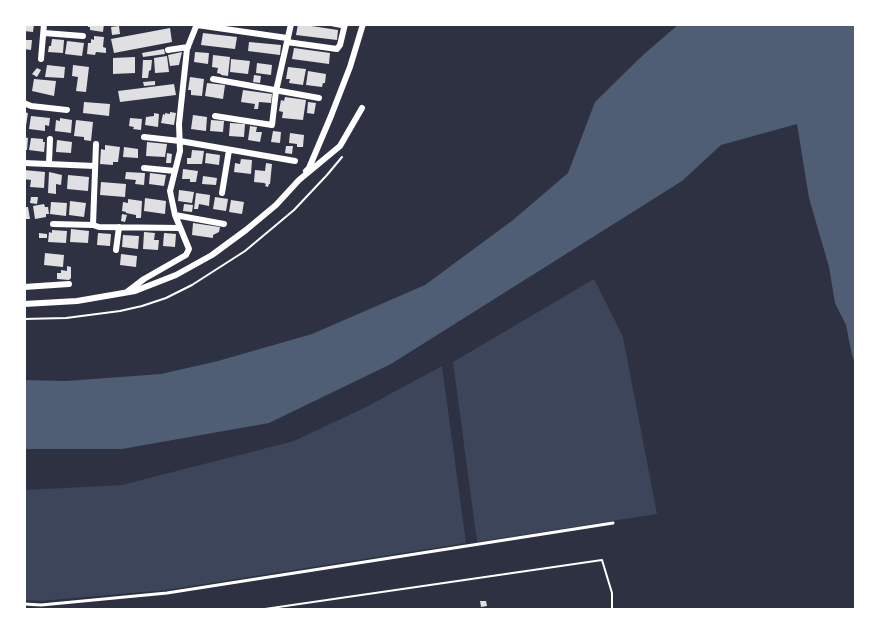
<!DOCTYPE html>
<style>
body{margin:0}
#map{position:relative;width:880px;height:634px;overflow:hidden;background:#2d3142;font-family:"Noto Sans",sans-serif}
canvas{display:block}
.frame{position:absolute;inset:0;border:26px solid #fff;pointer-events:none}
</style>
<div id="map">
<canvas width="880" height="634"></canvas>
<div class="frame"></div>
</div>
<script>
const ctx = document.querySelector('canvas').getContext('2d');
ctx.lineJoin = 'round';
function paint(path, color) { ctx.fillStyle = color; ctx.fill(path, 'evenodd'); }
const poly = rows => new Path2D(rows.map(r => 'M' + r).join(''));
function stroke(path, color, width, dash) { ctx.strokeStyle = color; ctx.lineWidth = width; ctx.lineCap = dash ? 'butt' : 'round'; ctx.setLineDash(dash || []); ctx.stroke(path); }
paint(poly([
 [594,279,623,337,657,514,477,542,453,362],
 [442,366,466,543,166,590,40,601,24,600,24,490,122,485,294,441,364,408]
]), '#3c4559');
paint(poly([
 [679,24,856,24,856,367,852,355,846,325,835,303,829,267,809,198,797,124,721,145,682,181,391,364,269,423,122,449,24,449,24,380,66,381,161,374,218,361,312,334,425,285,513,220,568,173,595,102,643,55]
]), '#4f5d75');
paint(poly([
 [24,24,34,24,33,32,24,31],
 [88,24,104,24,103,32,90,30,90,27,88,27],
 [298,24,338,30,337,40,296,35],
 [119,26,120,34,112,35,111,27],
 [170,28,172,42,114,53,111,39],
 [203,33,237,37,235,49,201,45],
 [94,36,104,37,103,47,106,48,106,53,96,52,95,55,87,54,88,43,91,43,91,39,94,40],
 [52,39,64,40,63,53,48,52,49,46,51,46],
 [24,40,32,40,31,50,24,49],
 [67,41,84,43,82,56,65,54],
 [249,42,281,45,280,55,248,51],
 [294,48,330,53,329,64,292,59],
 [164,49,165,54,143,57,142,53],
 [182,52,179,65,170,66,168,55],
 [195,52,209,53,208,64,194,62],
 [213,55,230,57,228,76,221,75,221,74,217,73,218,68,212,67],
 [167,56,169,72,155,73,154,58],
 [135,57,135,73,113,74,113,58],
 [231,59,250,61,248,74,230,72],
 [143,60,152,60,151,70,149,71,148,78,142,78],
 [257,63,272,65,271,75,256,73],
 [47,65,65,67,64,78,45,77],
 [73,65,89,67,86,92,76,91,78,77,72,76],
 [288,67,306,69,303,85,289,83,290,79,286,79],
 [37,68,41,70,37,77,32,74],
 [308,71,326,74,325,83,323,83,322,87,306,85],
 [254,75,261,76,260,83,253,82],
 [190,77,204,79,202,96,191,95,191,90,188,90],
 [34,79,56,81,54,96,32,91],
 [155,81,155,85,144,86,143,82],
 [207,83,225,85,223,99,205,96],
 [174,84,176,95,120,102,118,91],
 [243,90,272,94,271,103,259,102,258,109,254,109,255,104,241,102],
 [285,97,306,100,303,120,282,118,283,112,279,111,281,100,284,101],
 [84,102,110,104,109,116,83,113],
 [308,102,316,103,314,114,307,113],
 [24,112,28,113,26,126,24,126],
 [170,112,176,113,174,125,161,123,163,114,165,115,165,113,170,114],
 [154,113,159,114,158,127,145,125,146,117,154,116],
 [193,115,207,117,206,131,191,129],
 [31,116,50,118,49,126,45,125,45,131,29,129],
 [60,118,72,120,71,133,55,131,56,120,60,121],
 [130,118,142,119,141,130,133,129,134,127,129,126],
 [76,120,93,122,91,141,84,140,84,137,74,136],
 [211,120,224,121,223,132,210,131],
 [230,123,245,124,244,137,229,136],
 [250,126,257,127,256,132,262,132,260,142,248,140],
 [273,131,281,132,280,143,271,142],
 [290,133,304,135,303,147,297,147,297,144,289,143],
 [24,137,28,138,27,150,24,150],
 [31,138,43,139,43,142,45,142,44,152,29,150],
 [57,140,72,142,71,153,56,152],
 [147,142,167,144,165,157,146,156],
 [105,145,120,147,118,162,113,162,113,165,100,164,101,149,105,150],
 [286,146,293,146,292,154,285,153],
 [124,147,138,149,138,158,123,157],
 [192,150,204,151,202,164,187,164,187,158,191,158],
 [167,153,172,154,171,163,166,163],
 [206,153,220,155,219,165,205,163],
 [241,159,252,160,251,174,234,172,235,163,240,164],
 [266,163,272,164,270,184,269,184,268,187,265,186,266,184,264,183,254,182,255,170,265,171],
 [183,169,198,171,196,182,190,182,190,179,182,179],
 [24,170,45,172,44,188,30,187,31,180,24,179],
 [49,172,62,175,61,185,56,184,56,194,48,193],
 [126,172,145,173,144,185,135,184,136,180,125,179],
 [150,173,166,175,164,186,149,184],
 [68,175,89,177,88,191,67,189],
 [203,176,217,178,216,185,202,184],
 [101,182,126,184,125,197,100,195],
 [179,190,194,192,192,203,178,201],
 [196,193,210,195,209,206,199,204,198,209,194,209],
 [31,197,38,197,37,204,30,203],
 [215,197,228,199,226,211,213,209],
 [145,198,166,201,165,214,144,211],
 [128,199,142,201,141,218,136,218,136,215,126,213,126,212,122,211,123,202,128,203],
 [231,200,244,202,242,214,229,212],
 [70,201,86,203,84,217,69,215],
 [51,202,67,203,66,216,50,214],
 [44,204,45,207,48,207,49,214,46,214,46,217,35,219,33,206],
 [184,204,193,205,192,212,183,211],
 [24,207,28,207,30,219,24,219],
 [122,214,127,215,125,222,121,221],
 [193,223,220,227,219,232,213,235,213,238,192,235],
 [71,229,89,231,88,243,70,242],
 [52,230,67,231,66,243,48,242,49,232,52,233],
 [144,232,155,233,154,240,159,240,158,250,143,249],
 [39,233,47,234,47,238,39,238],
 [98,233,111,234,110,246,97,245],
 [164,233,176,234,175,247,163,246],
 [123,235,139,236,138,249,122,247],
 [45,253,64,255,63,267,44,265],
 [121,254,137,256,136,267,120,265],
 [67,266,71,267,71,278,69,280,57,279,57,273,61,273,61,270,67,271],
 [480,601,486,601,487,606,481,607]
]), '#e0e0e3');
stroke(poly([
 [24,319,66,318,120,311,142,306,166,298,192,285,245,251,294,210,327,175,342,157],
 [258,610,602,560,612,593,612,610]
]), '#fff', 2);
stroke(poly([
 [328,24,344,27],
 [24,604,41,605,167,593,613,523]
]), '#fff', 3);
stroke(poly([
 [197,25,287,38],
 [44,33,83,36],
 [287,42,337,49,340,45,345,24],
 [168,50,188,47],
 [41,59,44,24],
 [213,79,319,98],
 [24,103,31,106,67,110],
 [215,116,272,125,276,91,291,24],
 [144,137,180,141,295,161],
 [24,163,95,166],
 [49,163,50,139],
 [144,168,175,171],
 [306,171,309,168,331,116,350,67,363,24],
 [222,193,229,150],
 [175,215,224,224],
 [53,224,93,225,99,227,180,228],
 [93,225,96,144],
 [116,250,119,227],
 [24,287,69,284],
 [127,292,144,279,186,255,189,249,175,215,170,191,180,151,179,124,187,49,197,24],
 [24,304,77,301,135,291,176,275,212,255,246,230,276,205,299,180,340,146,362,108]
]), '#fff', 6);
</script>
